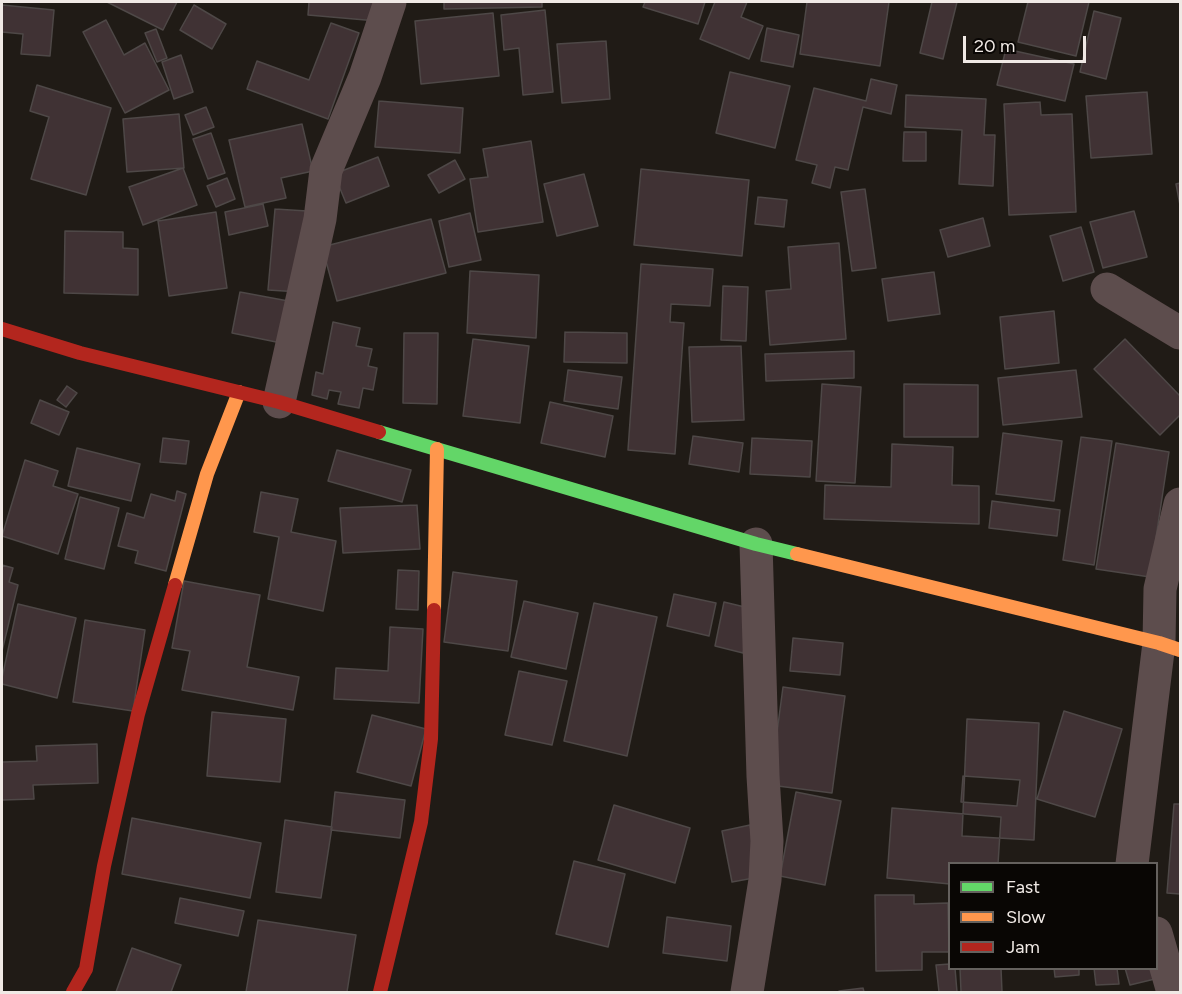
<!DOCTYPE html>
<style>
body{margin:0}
#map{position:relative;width:1182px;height:994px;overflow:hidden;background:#201b16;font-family:Figtree,sans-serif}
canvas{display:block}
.frame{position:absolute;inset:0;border:3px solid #f0e9e5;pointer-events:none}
.legend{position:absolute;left:948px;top:862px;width:210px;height:108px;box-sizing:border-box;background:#090604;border:2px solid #65615e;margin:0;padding:8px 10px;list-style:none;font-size:18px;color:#f0e9e5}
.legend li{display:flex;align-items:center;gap:12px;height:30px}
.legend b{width:30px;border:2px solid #65615e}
.scale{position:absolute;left:963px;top:36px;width:123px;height:27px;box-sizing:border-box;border:3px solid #f0e9e5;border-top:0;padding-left:8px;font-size:18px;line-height:21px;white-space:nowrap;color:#f0e9e5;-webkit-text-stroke:4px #090604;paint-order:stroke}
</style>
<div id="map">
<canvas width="1182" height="994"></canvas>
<div class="frame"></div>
<ul class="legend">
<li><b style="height:8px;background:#63d668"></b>Fast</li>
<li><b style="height:8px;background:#ff974d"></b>Slow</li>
<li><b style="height:8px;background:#b3261e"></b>Jam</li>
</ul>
<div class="scale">20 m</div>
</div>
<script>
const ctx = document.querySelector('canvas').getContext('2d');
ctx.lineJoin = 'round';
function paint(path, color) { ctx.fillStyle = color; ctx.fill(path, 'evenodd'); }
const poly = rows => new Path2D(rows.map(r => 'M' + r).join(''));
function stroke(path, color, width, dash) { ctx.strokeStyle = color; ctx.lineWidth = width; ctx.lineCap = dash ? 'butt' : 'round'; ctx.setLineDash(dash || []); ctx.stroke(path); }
const building = poly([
 [107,2,177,2,163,30,107,2],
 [309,2,379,2,377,21,308,15,309,2],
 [444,2,542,2,542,7,444,9,444,2],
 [645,2,705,2,698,24,643,7,645,2],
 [715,2,747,2,741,17,763,26,749,59,700,39,715,2],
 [807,2,889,2,880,66,800,54,807,2],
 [932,2,957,2,943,59,920,53,932,2],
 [1028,2,1089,2,1076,56,1018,42,1028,2],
 [2,5,54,10,50,56,21,54,23,34,2,32,2,5],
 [194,5,226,24,212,49,180,30,194,5],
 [545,10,553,92,523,95,519,48,504,50,501,15,545,10],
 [1094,11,1121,18,1106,79,1080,72,1094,11],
 [493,13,499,76,421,84,415,21,493,13],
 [106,20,124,55,145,43,169,90,125,113,83,32,106,20],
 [331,23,359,33,328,119,247,89,257,61,309,80,331,23],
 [767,28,799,35,793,67,761,61,767,28],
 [156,29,167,58,157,62,145,33,156,29],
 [606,41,610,99,562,103,557,44,606,41],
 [1006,49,1074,64,1065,101,997,85,1006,49],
 [181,55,193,92,174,99,162,62,181,55],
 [730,72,790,86,775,148,716,133,730,72],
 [871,79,897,85,891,114,863,107,848,170,835,167,830,188,812,183,817,165,796,160,814,88,866,101,871,79],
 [37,85,111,108,86,195,31,179,49,117,30,111,37,85],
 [1147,92,1152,154,1091,158,1086,96,1147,92],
 [906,95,986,99,984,135,995,135,993,186,959,184,962,130,905,127,906,95],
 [379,101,463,108,460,153,375,147,379,101],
 [1040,102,1041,115,1072,114,1076,212,1009,215,1004,104,1040,102],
 [206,107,214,127,193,135,185,115,206,107],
 [179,114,184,168,127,172,123,119,179,114],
 [302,124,313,171,281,178,286,198,245,207,229,140,302,124],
 [904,132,926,132,926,161,903,161,904,132],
 [211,133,225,173,208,179,193,139,211,133],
 [531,141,543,222,478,232,470,179,488,177,483,149,531,141],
 [378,157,389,186,346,203,334,174,378,157],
 [455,160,465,179,439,193,428,175,455,160],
 [183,168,197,205,143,225,129,187,183,168],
 [641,169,749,180,742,256,634,245,641,169],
 [584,174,598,226,557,236,544,184,584,174],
 [227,178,235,199,216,207,207,186,227,178],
 [1180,183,1180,205,1176,184,1180,183],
 [865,189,876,268,852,271,841,192,865,189],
 [758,197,787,200,784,227,755,224,758,197],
 [263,204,268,226,229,235,225,212,263,204],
 [275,209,307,211,300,292,268,290,275,209],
 [1134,211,1147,257,1103,268,1090,222,1134,211],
 [216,212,227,288,169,296,158,221,216,212],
 [470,213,481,260,449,267,439,221,470,213],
 [983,218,990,246,948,257,940,230,983,218],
 [431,219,446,273,337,301,322,247,431,219],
 [1081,227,1094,272,1063,281,1050,236,1081,227],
 [65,231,123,232,123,248,138,249,138,295,64,293,65,231],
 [839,243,846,339,770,345,766,291,791,289,788,247,839,243],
 [641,264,713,269,710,306,671,304,670,322,684,323,675,454,628,450,641,264],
 [470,271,539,275,536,338,467,333,470,271],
 [934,272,940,314,888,321,882,279,934,272],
 [723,286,748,287,746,341,721,340,723,286],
 [240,292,299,303,291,345,232,333,240,292],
 [1054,311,1059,363,1005,369,1000,317,1054,311],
 [333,322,360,328,356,346,372,349,368,366,377,368,373,390,363,388,359,408,338,404,341,392,329,390,327,399,312,395,316,372,323,374,333,322],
 [565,332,627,333,627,363,564,362,565,332],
 [404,333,438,333,437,404,403,403,404,333],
 [473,339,529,346,520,423,463,416,473,339],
 [1125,339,1180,396,1180,415,1160,435,1094,369,1125,339],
 [741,346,744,420,692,422,689,347,741,346],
 [854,351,854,378,766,381,765,354,854,351],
 [568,370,622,377,618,409,564,401,568,370],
 [1076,370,1082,417,1003,425,998,378,1076,370],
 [822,384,861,387,855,483,816,481,822,384],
 [904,384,978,385,978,437,904,437,904,384],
 [67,386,77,393,66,407,57,400,67,386],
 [40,400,69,412,59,435,31,423,40,400],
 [550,402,613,416,605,457,541,443,550,402],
 [1003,433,1062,441,1054,501,996,494,1003,433],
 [693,436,743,443,739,472,689,464,693,436],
 [1081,437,1112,441,1094,565,1063,560,1081,437],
 [163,438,189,441,186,464,160,462,163,438],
 [752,438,812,441,810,477,750,474,752,438],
 [1116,443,1169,452,1150,577,1096,569,1116,443],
 [892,444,953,447,952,485,979,486,979,524,824,519,825,485,891,487,892,444],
 [77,448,140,464,131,501,68,486,77,448],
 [337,450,411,470,402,502,328,481,337,450],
 [25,460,58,471,53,486,78,494,58,554,2,536,25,460],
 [177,491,186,494,166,571,135,563,138,551,118,546,127,513,144,518,151,494,175,501,177,491],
 [261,492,298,499,291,532,336,541,323,611,268,599,279,537,254,532,261,492],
 [80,497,119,508,104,569,65,559,80,497],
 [992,501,1060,510,1057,536,989,528,992,501],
 [417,505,420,549,343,553,340,508,417,505],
 [2,565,13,568,9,582,18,585,2,651,2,565],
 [398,570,419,571,418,610,396,609,398,570],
 [453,572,517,581,508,651,444,642,453,572],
 [184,581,260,595,247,667,299,677,293,710,182,690,190,651,172,648,184,581],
 [674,594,716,603,709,636,667,626,674,594],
 [524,601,578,613,566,669,511,657,524,601],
 [724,602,753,609,743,653,715,646,724,602],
 [594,603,657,617,627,756,564,741,594,603],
 [18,604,76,618,57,698,2,684,2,678,18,604],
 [85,620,145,630,133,711,73,702,85,620],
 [390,627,423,629,419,703,334,699,336,668,388,671,390,627],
 [793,638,843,643,840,675,790,671,793,638],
 [519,671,567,681,552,745,505,735,519,671],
 [783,687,845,696,832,793,770,785,783,687],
 [1064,711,1122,729,1095,817,1037,799,1064,711],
 [212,712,286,719,280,782,207,776,212,712],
 [372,715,426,729,411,786,357,772,372,715],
 [967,719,1039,723,1034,840,962,836,967,719],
 [97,744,98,783,33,785,34,799,2,800,2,762,37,761,36,746,97,744],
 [963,776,1020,780,1017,806,961,802,963,776],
 [335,792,405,800,400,838,331,830,335,792],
 [796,792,841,801,825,885,780,876,796,792],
 [1174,804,1180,804,1180,894,1167,893,1174,804],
 [614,805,690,828,675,883,598,860,614,805],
 [892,808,1001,817,998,864,950,864,950,884,887,878,892,808],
 [132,818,261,843,250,898,122,874,132,818],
 [285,820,332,827,321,898,276,892,285,820],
 [750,825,759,877,732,882,722,831,750,825],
 [574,861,625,874,608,947,556,934,574,861],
 [875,895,914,895,914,904,948,903,949,952,922,952,922,970,876,971,875,895],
 [180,898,244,911,238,936,175,923,180,898],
 [667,917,731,926,727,961,663,953,667,917],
 [258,920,356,935,347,992,246,992,258,920],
 [132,948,181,965,171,992,116,992,132,948],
 [950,964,950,968,955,968,957,992,939,992,936,965,950,964],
 [960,968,1001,968,1002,992,961,992,960,968],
 [1054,968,1079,968,1079,975,1055,977,1054,968],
 [1094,968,1117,968,1119,984,1096,985,1094,968],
 [1125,968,1156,968,1159,978,1130,985,1125,968],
 [863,988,864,992,840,992,839,991,863,988]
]);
paint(building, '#403234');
stroke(building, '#4e4847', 1.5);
stroke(poly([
 [1107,289,1180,333],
 [279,402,320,219,326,170,365,77,390,2],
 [1132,864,1159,643,1160,589,1180,504],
 [1156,933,1173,992],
 [747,992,765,880,767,841,763,776,756,544]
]), '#5d4d4d', 33);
stroke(poly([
 [379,432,756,544,797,554]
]), '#63d668', 14);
stroke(poly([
 [797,554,1159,643,1180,650],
 [175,585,207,474,239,392],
 [434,610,437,449]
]), '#ff974d', 14);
stroke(poly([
 [2,329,80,353,279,402,379,432],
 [73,992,86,969,104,866,138,714,175,585],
 [380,992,421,822,431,739,434,610]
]), '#b3261e', 14);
</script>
